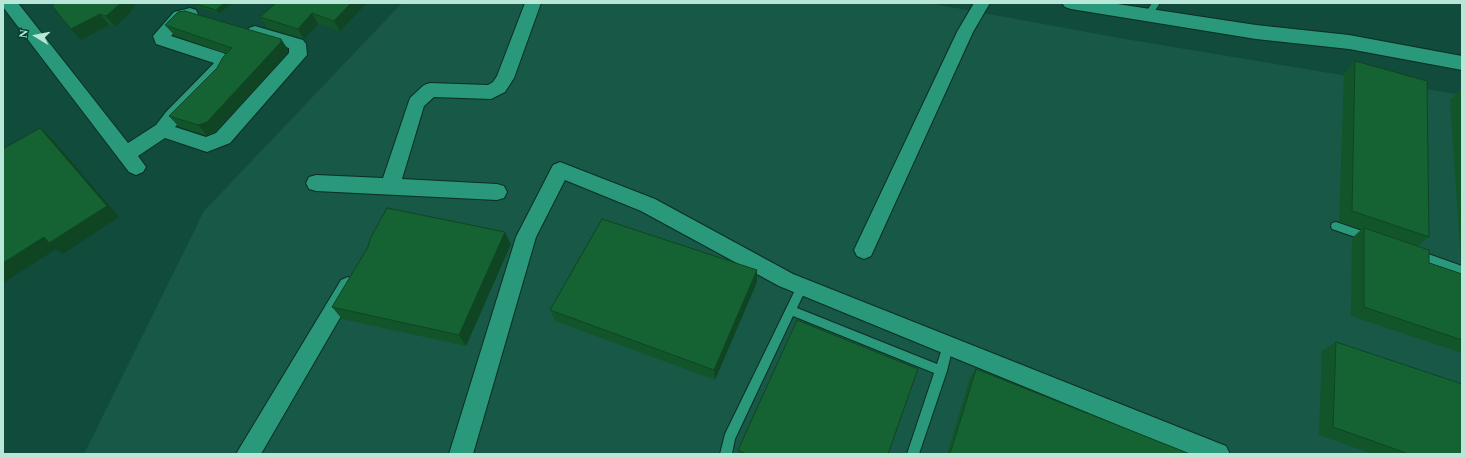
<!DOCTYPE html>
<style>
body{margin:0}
#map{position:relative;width:1465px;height:457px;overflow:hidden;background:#104b3b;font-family:Spectral,serif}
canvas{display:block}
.frame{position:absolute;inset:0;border:4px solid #b9e7d7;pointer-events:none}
.north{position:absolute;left:16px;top:16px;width:40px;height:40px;-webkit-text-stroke:3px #004031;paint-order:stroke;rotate:280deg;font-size:11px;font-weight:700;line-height:16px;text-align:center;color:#b9e7d7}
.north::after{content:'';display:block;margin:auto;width:14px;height:18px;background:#b9e7d7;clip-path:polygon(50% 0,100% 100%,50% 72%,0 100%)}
</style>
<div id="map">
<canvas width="1465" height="457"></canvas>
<div class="frame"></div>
<div class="north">N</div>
</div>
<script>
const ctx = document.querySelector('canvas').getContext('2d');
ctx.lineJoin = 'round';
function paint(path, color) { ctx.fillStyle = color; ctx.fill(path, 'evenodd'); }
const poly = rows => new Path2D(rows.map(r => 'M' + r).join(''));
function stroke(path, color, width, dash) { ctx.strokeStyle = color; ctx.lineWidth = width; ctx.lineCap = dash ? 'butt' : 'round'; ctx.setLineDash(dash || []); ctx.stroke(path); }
paint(poly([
 [402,3,929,3,1125,39,1462,95,1462,454,84,454,204,211]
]), '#175847');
const lane = poly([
 [1152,3,1160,3,1151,17,1145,17,1144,15,1152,3],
 [1336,222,1374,235,1375,238,1374,241,1370,242,1332,229,1331,226,1332,223,1336,222],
 [1417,250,1462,266,1462,274,1413,257,1412,254,1413,251,1417,250],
 [802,282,806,284,807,287,797,308,937,364,944,342,948,341,952,342,953,346,947,371,919,454,907,454,934,373,793,316,735,439,732,454,720,454,725,434,798,284,802,282]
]);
const street = poly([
 [3,3,18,3,128,143,156,125,166,112,214,63,156,44,153,36,174,12,190,8,196,10,198,14,196,18,185,21,171,36,223,53,230,57,233,61,224,77,175,127,206,137,216,133,289,53,289,48,249,36,247,32,249,28,255,26,303,40,306,44,307,55,230,143,207,152,165,138,138,156,146,167,143,172,136,175,129,172,3,7,3,3],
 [525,3,541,3,514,78,505,92,491,99,434,97,424,106,402,179,497,184,504,186,507,192,504,198,497,200,316,191,309,189,306,183,309,177,316,175,383,178,410,98,424,85,430,83,488,85,493,82,497,76,525,3],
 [974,3,990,3,973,32,871,256,864,259,857,256,854,250,957,32,974,3],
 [560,162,655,199,793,274,1226,446,1230,454,1189,454,779,286,641,211,565,180,536,237,473,454,449,454,516,237,553,165,560,162],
 [348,277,355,280,358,286,355,292,261,454,236,454,341,280,348,277]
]);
const secondary = poly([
 [1062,3,1111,3,1256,25,1349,35,1462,56,1462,70,1349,49,1256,39,1071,9,1065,7,1062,3]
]);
stroke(lane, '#0c2d24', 2);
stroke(street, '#0c2d24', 2);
stroke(secondary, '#0c2d24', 2);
paint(lane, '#29987b');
paint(street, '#29987b');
paint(secondary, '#29987b');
paint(poly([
 [193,3,232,3,219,14,196,7],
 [366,4,340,31,318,24,304,39,267,28,260,17],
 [52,6,130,13,115,27,109,25,81,40,71,29],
 [165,25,288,49,288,52,215,132,207,135,178,126,169,116,217,68,227,54,174,35],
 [1355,61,1429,237,1418,246,1429,263,1462,274,1462,353,1351,316,1352,238,1362,229,1339,222,1344,73],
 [1462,89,1462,265,1461,264,1450,100],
 [511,244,466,346,342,319,332,307,368,247],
 [757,282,715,380,555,321,550,310],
 [1336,342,1462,454,1373,454,1319,435,1322,351],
 [976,369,1190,454,947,454,970,378],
 [738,450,888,454,738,454]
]), '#12552b');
paint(poly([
 [121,3,136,3,130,13,115,27,106,16],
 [224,3,232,3,219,14,216,10],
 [351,3,365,3,366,4,340,31,334,21],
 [312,13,318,24,304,39,298,29],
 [100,14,109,25,81,40,71,29],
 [281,39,288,49,288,52,215,132,207,135,198,125],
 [40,128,53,140,119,217,63,254,56,249,3,283,3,263,44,237],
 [505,232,511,244,466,346,459,335],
 [757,270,757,282,715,380,714,370]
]), '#0f4523');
const building = poly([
 [55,3,121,3,106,16,100,14,71,29,52,6,55,3],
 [193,3,224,3,216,10,193,3],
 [276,3,351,3,334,21,312,13,298,29,260,17,276,3],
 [185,11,281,39,281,42,207,122,198,125,169,116,217,68,223,57,232,48,165,25,178,12,185,11],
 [1355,61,1427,81,1429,237,1352,211,1355,61],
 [40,128,107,206,49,243,44,237,3,263,3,149,40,128],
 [387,208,505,232,459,335,332,307,368,247,370,239,387,208],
 [602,219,757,270,714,370,550,310,602,219],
 [1364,228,1429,250,1429,263,1462,274,1462,340,1364,307,1364,228],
 [797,320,918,369,888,454,746,454,738,450,797,320],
 [1336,342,1462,384,1462,454,1409,454,1333,427,1336,342],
 [976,369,1190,454,950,454,976,369]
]);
paint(building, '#156332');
stroke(building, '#0f4523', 1);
</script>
